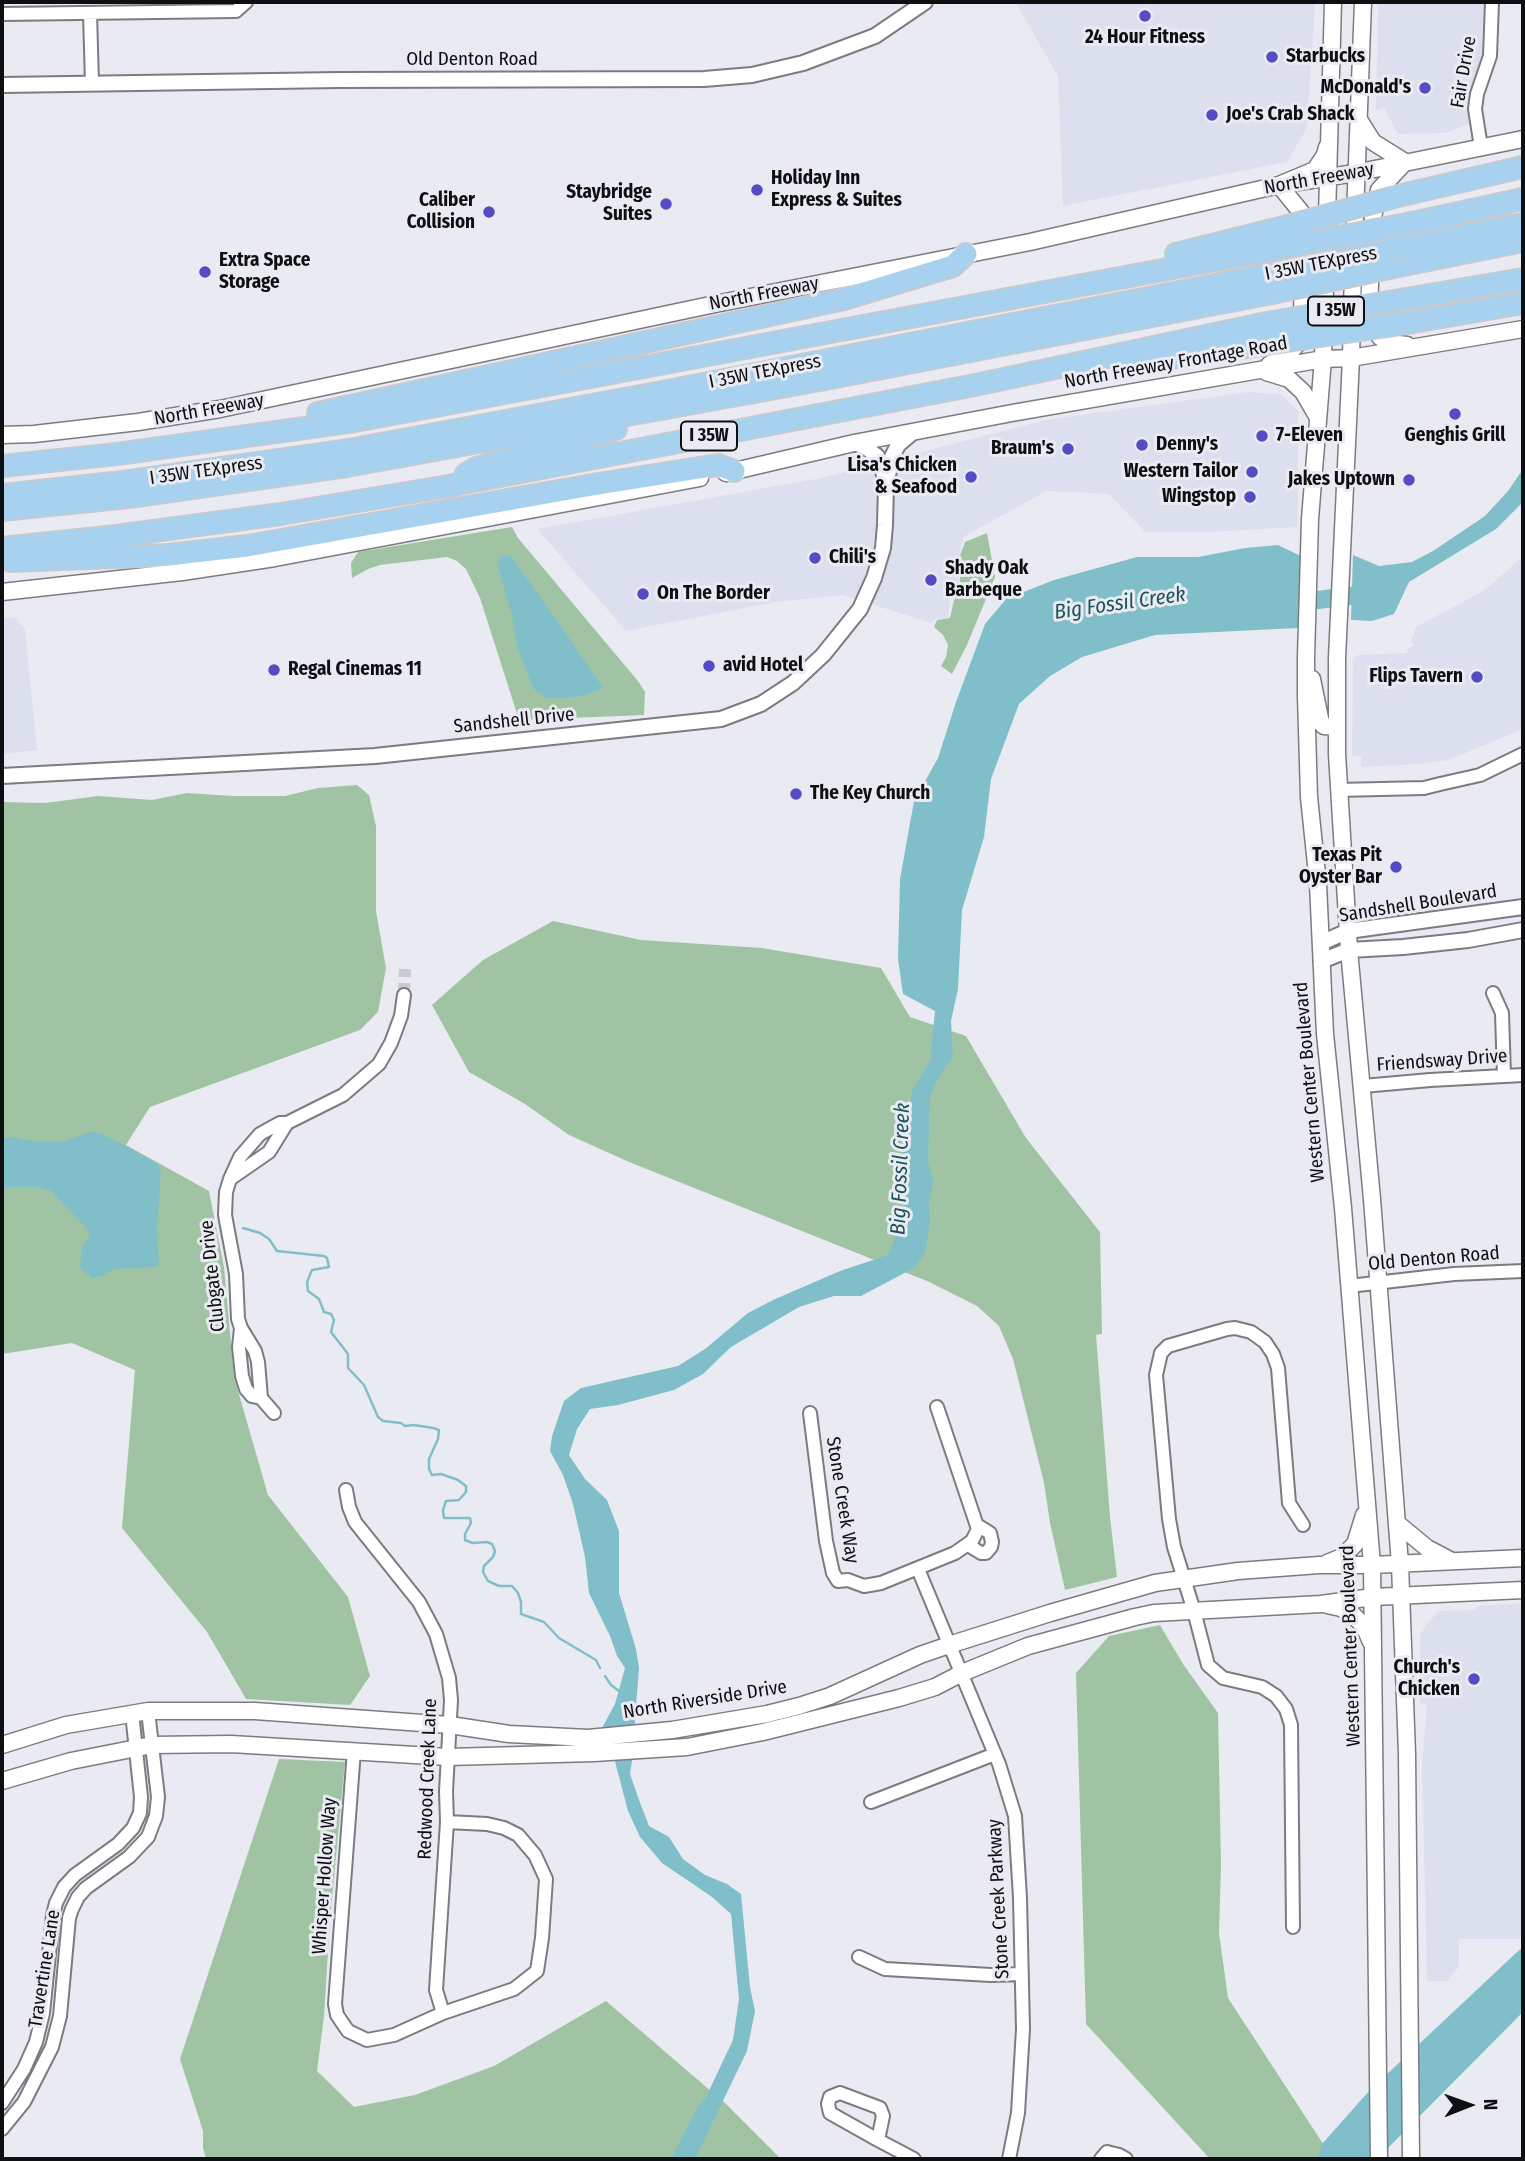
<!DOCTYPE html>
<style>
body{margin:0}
#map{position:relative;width:1525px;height:2161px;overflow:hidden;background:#eaebf2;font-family:"Fira Sans Condensed",sans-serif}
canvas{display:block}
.frame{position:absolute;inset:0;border:4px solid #0e0f11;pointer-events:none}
.north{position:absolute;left:1434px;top:2070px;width:70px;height:70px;-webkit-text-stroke:5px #eaebf2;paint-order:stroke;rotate:89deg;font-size:19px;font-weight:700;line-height:28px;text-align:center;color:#0e0f11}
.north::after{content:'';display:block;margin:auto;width:24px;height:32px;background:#0e0f11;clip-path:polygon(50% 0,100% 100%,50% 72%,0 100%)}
</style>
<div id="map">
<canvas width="1525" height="2161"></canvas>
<div class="frame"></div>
<div class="north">N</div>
</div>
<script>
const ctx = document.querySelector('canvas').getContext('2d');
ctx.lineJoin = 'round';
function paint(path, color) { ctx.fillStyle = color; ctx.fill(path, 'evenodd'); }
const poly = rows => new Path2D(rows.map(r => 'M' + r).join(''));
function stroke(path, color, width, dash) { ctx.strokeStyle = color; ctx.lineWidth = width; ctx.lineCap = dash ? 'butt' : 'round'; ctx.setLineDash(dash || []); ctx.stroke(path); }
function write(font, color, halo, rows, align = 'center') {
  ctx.font = font + ' "Fira Sans Condensed",sans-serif'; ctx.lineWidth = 6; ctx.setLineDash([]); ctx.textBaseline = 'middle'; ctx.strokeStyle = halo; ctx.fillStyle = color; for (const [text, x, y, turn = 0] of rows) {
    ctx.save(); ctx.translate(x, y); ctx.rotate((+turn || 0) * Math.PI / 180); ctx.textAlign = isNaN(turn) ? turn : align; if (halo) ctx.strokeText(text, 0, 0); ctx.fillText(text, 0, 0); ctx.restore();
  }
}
paint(poly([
 [1015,2,1315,2,1307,128,1287,162,1063,206,1058,76],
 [1378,2,1498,2,1496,60,1484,92,1483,119,1445,133,1398,134,1384,108,1376,110],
 [1247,392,1281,394,1298,411,1298,527,1211,532,1145,532,1109,494,1047,491,963,537,959,562,959,593,950,596,948,618,935,619,931,623,843,595,775,602,626,631,537,529,821,478,1045,420],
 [1523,556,1523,729,1449,760,1422,764,1361,767,1361,756,1352,756,1353,660,1358,655,1407,653,1407,649,1414,645,1411,642,1416,627,1485,590],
 [14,617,25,629,37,750,2,754,2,619],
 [1523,1603,1523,1935,1519,1939,1459,1939,1459,1967,1447,1981,1427,1981,1422,1765,1427,1704,1420,1703,1420,1635,1430,1620,1440,1611,1474,1610,1477,1606]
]), '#dce0ee');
paint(poly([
 [512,527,518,538,638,681,645,692,644,715,519,720,480,598,466,569,457,561,447,557,380,565,368,569,352,578,351,563,358,552],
 [987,533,995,577,967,645,952,674,941,666,946,657,948,645,943,635,934,627,937,620,950,618,954,600,960,593,960,556,965,542],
 [357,785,369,795,376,826,376,911,386,968,378,1012,360,1030,150,1107,126,1145,209,1191,224,1267,234,1377,268,1495,348,1597,370,1676,350,1705,246,1699,207,1632,122,1528,135,1370,72,1343,2,1354,2,802,45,803,98,796,152,800,187,793,233,796,285,796,318,788],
 [553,921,641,940,762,948,881,968,910,1017,966,1036,1026,1138,1100,1232,1102,1334,1096,1335,1110,1517,1117,1577,1065,1590,1050,1523,1044,1483,1013,1359,999,1326,977,1306,927,1281,629,1162,569,1135,525,1104,469,1072,432,1005,483,960],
 [1160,1625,1183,1664,1218,1713,1221,1865,1219,1933,1228,1998,1333,2159,1210,2159,1086,2024,1076,1673,1109,1636],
 [279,1759,345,1762,330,1920,324,2016,317,2071,354,2107,415,2095,494,2066,606,2001,726,2104,781,2159,206,2159,203,2148,203,2131,180,2059]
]), '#a0c4a3');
paint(poly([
 [1523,469,1523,502,1496,529,1409,582,1394,614,1372,621,1351,620,1353,555,1379,566,1412,562,1433,551,1485,516,1508,491],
 [1278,545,1303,557,1298,628,1155,635,1082,657,1050,676,1019,704,991,779,984,837,962,910,958,989,951,1021,953,1057,938,1078,930,1097,928,1161,933,1180,929,1204,930,1222,925,1253,914,1268,861,1296,834,1296,799,1307,731,1347,703,1374,674,1390,618,1405,590,1409,577,1429,569,1455,585,1479,607,1500,619,1531,619,1593,636,1649,639,1668,635,1718,635,1742,630,1774,639,1800,649,1826,669,1837,683,1859,705,1875,727,1884,741,1894,750,1987,755,2011,747,2051,695,2159,671,2159,697,2108,705,2099,733,2040,739,1999,731,1914,712,1897,662,1863,640,1837,628,1811,613,1754,603,1726,615,1704,625,1668,617,1656,610,1636,589,1593,585,1557,573,1504,563,1475,550,1451,552,1436,564,1401,581,1388,678,1366,705,1349,748,1313,773,1300,840,1271,888,1255,905,1214,903,1195,906,1179,901,1135,913,1089,930,1060,935,1011,903,994,898,959,900,879,914,801,938,758,956,702,985,624,1006,599,1054,580,1137,557,1198,557,1245,548],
 [510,555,563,629,603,688,585,695,568,698,546,698,533,688,517,646,513,620,498,566,500,556],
 [90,1132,102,1134,132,1149,158,1164,161,1171,157,1230,159,1263,156,1267,114,1269,103,1276,92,1278,80,1268,82,1247,88,1240,89,1231,51,1191,38,1187,2,1187,2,1138,14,1137,24,1140,51,1142,64,1141],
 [1523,1947,1523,2012,1377,2159,1318,2159,1322,2144,1369,2091,1516,1953]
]), '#80bfca');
stroke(poly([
 [243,1228,260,1233,269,1239,277,1251,324,1256,327,1258,329,1267,312,1270,307,1282,308,1291,319,1299,324,1312,331,1314,334,1320,331,1332,348,1354,348,1368,364,1385,378,1417,383,1421,401,1423,405,1426,414,1425,433,1428,439,1430,438,1439,429,1459,429,1469,432,1475,441,1474,458,1480,466,1486,466,1492,459,1500,446,1501,443,1510,444,1518,470,1518,471,1523,465,1534,465,1540,473,1543,487,1542,492,1544,495,1551,493,1557,484,1566,483,1572,488,1581,499,1586,512,1586,518,1593,521,1602,521,1614,544,1622,559,1638,596,1660,600,1668],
 [605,1676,611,1685,619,1691]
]), '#80bfca', 2.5);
stroke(poly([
 [1294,603,1374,593]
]), '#80bfca', 18);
stroke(poly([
 [404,995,405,969]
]), '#c9cad0', 12, [12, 6]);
const minor = poly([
 [90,13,92,84],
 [2,14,236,11,246,2],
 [1481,147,1475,109,1477,94,1490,56,1492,2],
 [1338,790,1424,788,1440,784,1480,775,1523,754],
 [1493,993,1502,1013,1504,1076],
 [1363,1086,1430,1080,1523,1075],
 [230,1179,269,1152,287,1123],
 [1349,1286,1454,1274,1523,1271],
 [241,1328,255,1351,258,1362,261,1398],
 [274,1413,261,1398,252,1396,246,1389,242,1376,239,1347,241,1328,238,1319,236,1274,225,1215,226,1192,230,1179,240,1157,260,1134,280,1123,287,1123,343,1095,379,1064,391,1043,401,1016,404,995],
 [810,1413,826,1541,833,1573,838,1581,848,1580,864,1586,881,1583,955,1553,972,1541,978,1529,937,1407],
 [346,1490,349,1507,355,1522,419,1602,436,1634,449,1678,451,1700,446,1791,447,1822,436,1990,443,2013],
 [968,1545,981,1553,986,1553,991,1547,992,1542,990,1533,977,1525],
 [918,1569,999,1764,1015,1816,1020,1898,1023,2029,1018,2113,1009,2159],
 [354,1750,335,2004,337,2015,348,2031,367,2040,394,2035,443,2013,514,1989,537,1971,542,1938,546,1879,535,1855,518,1835,504,1828,487,1824,447,1822],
 [871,1802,995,1754],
 [1293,1927,1291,1725,1286,1709,1276,1696,1262,1687,1223,1678,1208,1665,1194,1611,1174,1547,1169,1519,1156,1375,1161,1353,1168,1346,1227,1329,1235,1328,1251,1332,1265,1342,1273,1354,1278,1368,1289,1503,1303,1525],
 [859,1957,885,1969,991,1975,1022,1974],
 [840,2093,880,2108,883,2116,878,2140,830,2113,828,2104,830,2097,840,2093],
 [2,2103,24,2069,36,2042,43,2013,53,1915,56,1903,64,1887,75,1875,118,1844,133,1828,140,1813,141,1797,132,1713],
 [2,2129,24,2102,52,2047,60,2016,69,1918,72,1909,78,1897,86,1888,129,1857,148,1837,156,1816,158,1797,148,1711],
 [878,2140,914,2159],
 [1101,2159,1107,2152,1119,2155,1126,2159]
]);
const tertiary = poly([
 [2,85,339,80,704,79,752,75,803,63,875,36,925,2],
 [887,480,892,457,898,445,912,433],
 [2,776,375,756,721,719,761,704,793,683,823,655,860,609,874,578,883,548,885,525,886,485,882,466,877,456,865,447,854,443],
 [1321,943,1348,931,1523,907],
 [1321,961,1349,950,1403,947,1468,940,1523,930]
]);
const secondary = poly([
 [1333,2,1323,359,1310,519,1306,657,1306,696,1309,797,1318,884,1325,1034,1343,1208,1372,1565,1379,2159],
 [1358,118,1373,142,1405,162],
 [1372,239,1373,217,1379,190,1405,162],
 [1354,242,1363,2],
 [1371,261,1369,308,1376,330,1380,337,1389,343,1407,345],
 [1353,268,1351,358,1337,658,1337,754,1349,950,1372,1199,1400,1564,1407,1754,1411,2159],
 [1269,365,1293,349,1297,344,1302,331,1303,222,1301,212,1279,185,1315,170,1325,155,1327,147],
 [1266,372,1289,379,1303,392,1317,416],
 [2,435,34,434,138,422,220,409,715,304,1030,242,1279,185,1355,173,1523,139],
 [726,473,854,443,1012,413,1323,359,1351,358,1523,329],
 [2,592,182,572,275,558,700,478],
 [1312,679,1321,723,1324,726,1337,727],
 [1398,1524,1427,1548,1450,1560],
 [1327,1563,1342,1557,1355,1544,1364,1515],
 [1327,1605,1341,1608,1353,1615,1364,1626,1371,1642],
 [2,1745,66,1725,148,1711,255,1711,450,1725,509,1734,588,1738,672,1730,767,1714,799,1706,830,1696,920,1655,949,1645,1050,1613,1155,1583,1238,1571,1319,1565,1372,1565,1523,1558],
 [2,1781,71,1761,152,1745,231,1744,448,1757,594,1753,687,1747,763,1732,899,1698,935,1687,962,1673,1028,1646,1135,1617,1154,1613,1321,1604,1373,1597,1523,1590]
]);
const motorway = poly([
 [1402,195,1523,167],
 [1412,223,1523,199],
 [1409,246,1523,224],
 [1176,254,1276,229],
 [1389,268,1523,241],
 [1406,299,1523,279],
 [1407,323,1523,303],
 [1143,362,1267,344],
 [318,413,844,299,953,266,966,254],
 [2,466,117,454,355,421,1275,249],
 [466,474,476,468,616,429],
 [2,495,123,482,343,451,657,393,1271,274],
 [2,510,129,497,347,466,820,380,1272,293],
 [2,548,116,536,281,514,443,487,975,385,1267,323],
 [2,557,11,561,167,555,247,546,592,485,718,465,734,471]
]);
stroke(minor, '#7b7c82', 16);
stroke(tertiary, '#7b7c82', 18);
stroke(secondary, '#7b7c82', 19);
stroke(motorway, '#cacacb', 24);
stroke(minor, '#fff', 12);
stroke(tertiary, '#fff', 14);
stroke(secondary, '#fff', 16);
stroke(motorway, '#a8d1ef', 21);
const motorwayBridge = poly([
 [1276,229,1402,195],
 [1275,249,1412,223],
 [1271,274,1409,246],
 [1272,293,1389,268],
 [1267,323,1406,299],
 [1267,344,1407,323]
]);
stroke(motorwayBridge, '#cacacb', 24, []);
stroke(motorwayBridge, '#a8d1ef', 21);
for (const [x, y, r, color] of [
 [1145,16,7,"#544cc4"],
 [1272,57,7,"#544cc4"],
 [1425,88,7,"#544cc4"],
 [1212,115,7,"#544cc4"],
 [757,190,7,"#544cc4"],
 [666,204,7,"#544cc4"],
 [489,212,7,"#544cc4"],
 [205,272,7,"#544cc4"],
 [1455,414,7,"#544cc4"],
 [1262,436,7,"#544cc4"],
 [1142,445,7,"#544cc4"],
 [1068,449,7,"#544cc4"],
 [1252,472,7,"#544cc4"],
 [971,477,7,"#544cc4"],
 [1409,480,7,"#544cc4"],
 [1250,497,7,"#544cc4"],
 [815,558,7,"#544cc4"],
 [931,580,7,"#544cc4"],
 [643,594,7,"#544cc4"],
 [709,666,7,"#544cc4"],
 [274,670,7,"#544cc4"],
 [1477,677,7,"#544cc4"],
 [796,794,7,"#544cc4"],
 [1396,867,7,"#544cc4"],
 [1474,1679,7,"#544cc4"]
]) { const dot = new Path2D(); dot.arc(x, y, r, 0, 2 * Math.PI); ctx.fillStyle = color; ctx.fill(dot); stroke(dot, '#eaebf2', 2.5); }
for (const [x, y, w] of [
 [1336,311,56],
 [709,436,56]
]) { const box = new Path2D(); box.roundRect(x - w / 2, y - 14.5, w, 29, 5); ctx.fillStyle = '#eaebf2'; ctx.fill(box); stroke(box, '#0e0f11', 2); }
write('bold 18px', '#0e0f11', null, [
 ["I 35W",1336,311],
 ["I 35W",709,436]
]);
write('bold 19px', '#0e0f11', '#eaebf2', [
 ["24 Hour Fitness",1145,38,"center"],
 ["Starbucks",1286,57],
 ["McDonald's",1411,88,"right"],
 ["Joe's Crab Shack",1226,115],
 ["Holiday Inn",771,179],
 ["Express & Suites",771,201],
 ["Staybridge",652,193,"right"],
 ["Suites",652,215,"right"],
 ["Caliber",475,201,"right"],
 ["Collision",475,223,"right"],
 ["Extra Space",219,261],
 ["Storage",219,283],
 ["7-Eleven",1276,436],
 ["Genghis Grill",1455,436,"center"],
 ["Denny's",1156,445],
 ["Braum's",1054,449,"right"],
 ["Lisa's Chicken",957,466,"right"],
 ["& Seafood",957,488,"right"],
 ["Western Tailor",1238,472,"right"],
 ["Jakes Uptown",1395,480,"right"],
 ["Wingstop",1236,497,"right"],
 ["Chili's",829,558],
 ["Shady Oak",945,569],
 ["Barbeque",945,591],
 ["On The Border",657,594],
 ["avid Hotel",723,666],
 ["Regal Cinemas 11",288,670],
 ["Flips Tavern",1463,677,"right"],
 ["The Key Church",810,794],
 ["Texas Pit",1382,856,"right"],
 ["Oyster Bar",1382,878,"right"],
 ["Church's",1460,1668,"right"],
 ["Chicken",1460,1690,"right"]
], 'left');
write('19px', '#0e0f11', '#eaebf2', [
 ["Old Denton Road",472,60],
 ["Fair Drive",1464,72,-80],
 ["North Freeway",1319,179,-10],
 ["I 35W TEXpress",1321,264,-11],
 ["North Freeway",764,294,-11],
 ["North Freeway Frontage Road",1176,363,-10],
 ["I 35W TEXpress",765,372,-11],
 ["North Freeway",209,410,-10],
 ["I 35W TEXpress",206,471,-8],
 ["Sandshell Drive",514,721,-6],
 ["Sandshell Boulevard",1418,904,-9],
 ["Friendsway Drive",1442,1061,-4],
 ["Western Center Boulevard",1310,1082,-95],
 ["Old Denton Road",1434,1259,-5],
 ["Clubgate Drive",213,1276,-96],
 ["Stone Creek Way",842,1500,81],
 ["Western Center Boulevard",1351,1646,-92],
 ["North Riverside Drive",705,1700,-9],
 ["Redwood Creek Lane",428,1779,-88],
 ["Whisper Hollow Way",325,1876,-86],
 ["Stone Creek Parkway",999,1899,-93],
 ["Travertine Lane",45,1969,-81]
]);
write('italic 21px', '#1b515a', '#eaebf2', [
 ["Big Fossil Creek",1120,604,-8],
 ["Big Fossil Creek",901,1169,-88]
]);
</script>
